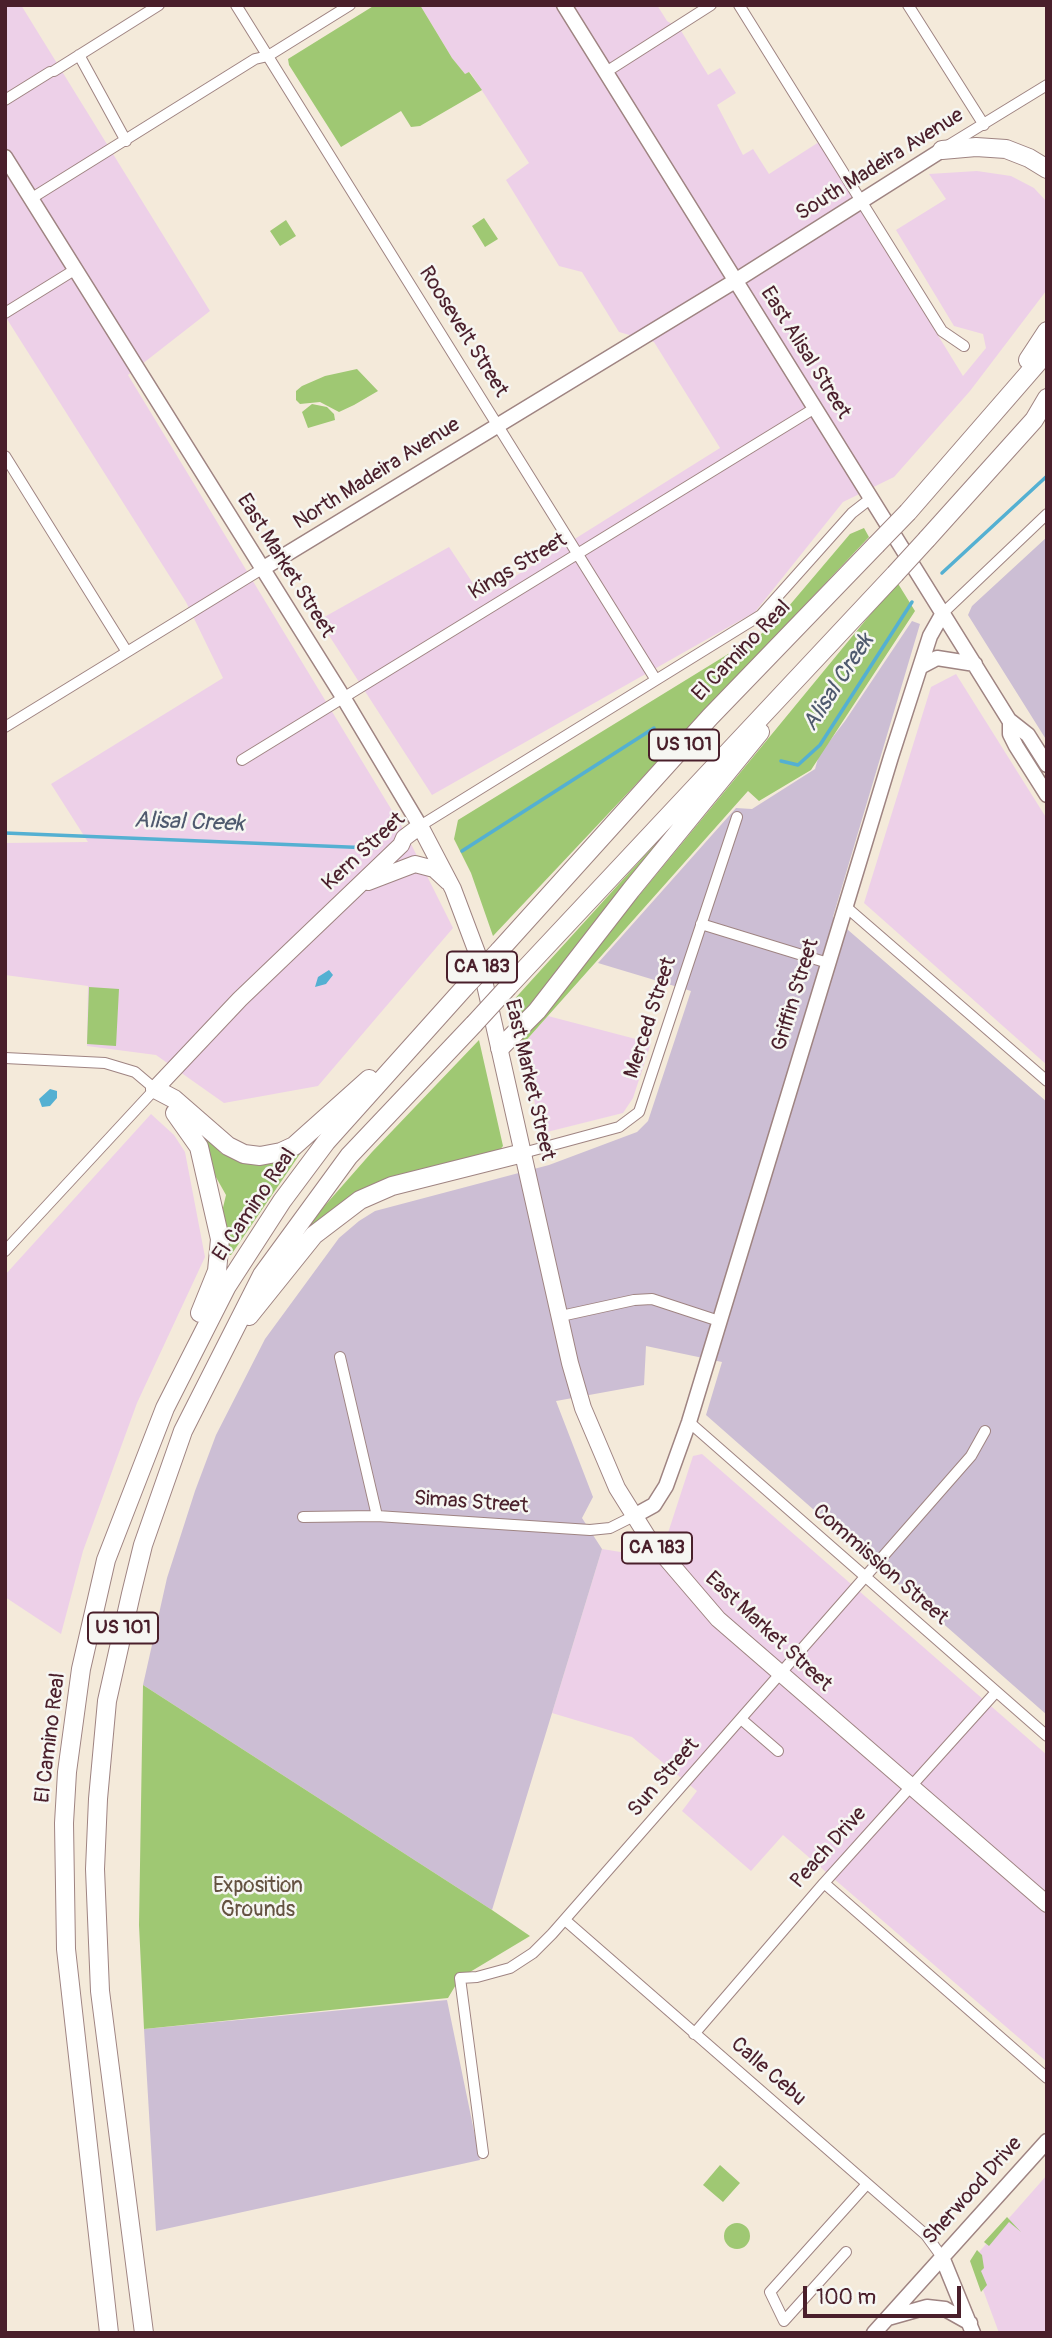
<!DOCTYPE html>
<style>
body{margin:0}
#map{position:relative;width:1052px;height:2338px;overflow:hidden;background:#f4eada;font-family:Pangolin,sans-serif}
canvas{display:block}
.frame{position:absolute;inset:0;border:7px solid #4a1f2b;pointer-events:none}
.scale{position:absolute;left:803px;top:2286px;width:158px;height:32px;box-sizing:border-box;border:4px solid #4a1f2b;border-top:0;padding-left:9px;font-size:21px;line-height:24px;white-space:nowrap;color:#4a1f2b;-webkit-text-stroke:5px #f6f6f2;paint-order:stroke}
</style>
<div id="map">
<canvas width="1052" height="2338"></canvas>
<div class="frame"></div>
<div class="scale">100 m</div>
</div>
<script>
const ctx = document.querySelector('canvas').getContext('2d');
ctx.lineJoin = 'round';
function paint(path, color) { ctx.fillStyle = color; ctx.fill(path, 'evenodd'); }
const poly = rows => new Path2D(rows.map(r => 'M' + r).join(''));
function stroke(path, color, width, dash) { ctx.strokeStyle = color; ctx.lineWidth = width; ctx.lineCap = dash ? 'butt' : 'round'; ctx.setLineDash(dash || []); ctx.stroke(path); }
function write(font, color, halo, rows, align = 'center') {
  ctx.font = font + ' Pangolin,sans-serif'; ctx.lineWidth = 5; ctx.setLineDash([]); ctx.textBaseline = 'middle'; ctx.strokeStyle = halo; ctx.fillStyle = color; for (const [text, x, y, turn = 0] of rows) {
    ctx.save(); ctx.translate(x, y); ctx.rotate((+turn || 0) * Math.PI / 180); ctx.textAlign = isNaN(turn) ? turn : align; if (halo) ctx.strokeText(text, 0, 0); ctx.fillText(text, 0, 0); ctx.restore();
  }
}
paint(poly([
 [5,5,21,5,210,311,128,375,405,832,453,928,318,1086,224,1103,156,1055,87,1046,88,986,5,975,5,843,88,842,51,784,223,678,186,602,5,316],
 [420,5,657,5,667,21,680,29,708,75,720,68,736,93,717,105,743,155,753,149,769,174,819,142,963,376,986,348,983,334,954,326,896,230,946,199,929,174,977,171,1011,176,1034,188,1047,202,1046,291,970,391,894,477,843,502,755,612,432,795,319,620,449,547,482,597,720,448,654,342,619,332,582,272,559,266,506,180,529,163,470,72,465,74,452,58],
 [956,674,1047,819,1047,1065,864,903,931,687],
 [548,1016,651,1043,633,1098,623,1113,547,1132,540,1127,522,1045],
 [151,1114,174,1135,185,1152,205,1257,137,1403,83,1551,61,1634,5,1597,5,1275],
 [702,1454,1047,1755,1047,2062,783,1835,751,1871,682,1811,697,1791,632,1737,552,1713,602,1549,633,1554,667,1536,693,1456],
 [1047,2175,1047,2333,999,2333,972,2260]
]), '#edd0e8');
paint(poly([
 [1047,537,1047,741,968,615,972,606],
 [912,621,920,624,833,917,1047,1102,1047,1715,706,1415,722,1362,646,1346,644,1385,556,1401,593,1497,582,1518,602,1549,492,1910,143,1685,167,1578,195,1491,216,1435,265,1339,339,1238,359,1221,375,1211,549,1165,637,1132,648,1121,691,991,598,963,736,808,752,809,815,769,819,755,845,721],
 [447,2000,480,2160,156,2231,144,2029]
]), '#ccbed4');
paint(poly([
 [375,5,420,5,452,58,465,74,469,72,482,90,420,126,411,127,401,111,341,147,289,65,288,59],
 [484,218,498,239,485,247,472,226],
 [286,220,296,236,280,246,270,231],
 [357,369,378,391,354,405,339,412,320,402,300,404,296,400,296,391,302,386,325,376],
 [312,404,327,407,334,414,335,420,308,428,302,412],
 [864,528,869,537,493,936,471,873,454,839,458,820,764,632,783,613,850,534],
 [897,582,915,611,811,770,759,801,748,791,522,1045,521,1039],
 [657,842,662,845,523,1015,514,1020,510,1004],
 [89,987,119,989,116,1046,87,1044],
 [479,1040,503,1146,499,1151,409,1172,382,1182,313,1232,306,1227,372,1152],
 [207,1138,221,1153,236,1160,269,1162,302,1151,231,1255,225,1255,221,1216,226,1195,208,1163,204,1141],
 [143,1685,492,1910,530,1936,460,1978,448,1998,144,2029,139,1925],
 [720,2165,740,2183,723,2202,703,2185],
 [1007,2217,1021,2232,1009,2222,989,2246,984,2242],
 '724 2236a13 13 0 1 1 26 0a13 13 0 1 1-26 0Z',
 [977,2250,982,2255,984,2268,981,2271,987,2285,981,2292,970,2261]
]), '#9fc873');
paint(poly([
 [329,970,333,975,326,984,315,987,318,977],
 [50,1089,57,1091,57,1098,50,1106,42,1107,39,1099]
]), '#54b0d2');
stroke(poly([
 [942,573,1047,476],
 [781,761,798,765,820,745,912,602],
 [5,833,372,848],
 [462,851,654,728]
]), '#54b0d2', 3.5);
const street = poly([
 [236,5,656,680],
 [739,5,942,331,964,346],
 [908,5,984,125],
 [79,55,126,141],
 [54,71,159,5],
 [606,72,711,5],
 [5,100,50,72],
 [949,145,1047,85],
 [32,198,255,59,268,56,350,5],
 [5,313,76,269],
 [5,456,127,652],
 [943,613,1047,514],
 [5,727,262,569],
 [242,760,815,408],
 [420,826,761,615,852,513,870,499],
 [845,906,1047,1081],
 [701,924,828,963],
 [5,1058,105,1063,135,1072,155,1089,5,1251],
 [523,1153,619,1127,639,1112,737,817],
 [561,1316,634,1300,652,1299,719,1321],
 [340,1357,377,1516],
 [689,1422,1047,1736],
 [303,1517,377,1516,590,1530,610,1528,634,1516],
 [741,1719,778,1751],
 [824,1883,1047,2078],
 [565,1920,926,2235,942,2257],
 [694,2034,824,1883,996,1692],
 [483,2153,460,1978,477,1977,510,1968,533,1953,552,1934,971,1456,985,1431],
 [846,2252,784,2321,770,2292,867,2184]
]);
const secondary = poly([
 [564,5,1009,720,1028,735,1047,765],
 [5,157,343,697,420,826],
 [262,569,735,281,942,150],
 [920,667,937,658,975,664],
 [1010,721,1010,734,1016,746,1047,795],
 [634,1516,654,1505,666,1486,689,1422,891,757,930,636,943,613],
 [942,2257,973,2333],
 [888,2318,927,2307,945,2309,970,2323],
 [874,2333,1047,2141]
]);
const primary = poly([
 [368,882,415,864,434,869,448,882],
 [155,1089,240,999,401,845,404,838,420,826,453,889,479,958,570,1363,583,1408,617,1488,647,1536,718,1619,1047,1904]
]);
const highway = poly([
 [942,150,976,147,1006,149,1029,158,1047,169],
 [1028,360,1047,331],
 [908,512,1047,352],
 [927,539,1034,420,1047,398],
 [499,951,710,717,876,545],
 [508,987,895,574],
 [500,1048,537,1011,631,890,760,732],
 [155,1089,174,1099,228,1146,244,1154,260,1156,281,1152,294,1146,369,1079],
 [175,1113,199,1147,220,1239,217,1271,200,1313],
 [249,1316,314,1235,360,1200,392,1186,523,1153],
 [109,2333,66,1949,64,1823,67,1772,81,1669,106,1560,165,1408,227,1286,282,1201,326,1142,465,987],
 [144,2333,100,1991,95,1869,98,1799,107,1701,131,1594,143,1545,183,1431,262,1275,349,1156,474,1024]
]);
stroke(street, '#9f8482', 12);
stroke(secondary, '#9f8482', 17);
stroke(primary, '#9f8482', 18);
stroke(highway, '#9f8482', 20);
stroke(street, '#fff', 10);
stroke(secondary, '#fff', 14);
stroke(primary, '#fff', 16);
stroke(highway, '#fff', 18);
const highwayBridge = poly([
 [876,545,908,512],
 [895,574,927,539],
 [465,987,499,951],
 [474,1024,508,987]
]);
stroke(highwayBridge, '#9f8482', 20, []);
stroke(highwayBridge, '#fff', 18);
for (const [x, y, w] of [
 [684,745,70],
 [482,967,70],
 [657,1548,70],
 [123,1628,70]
]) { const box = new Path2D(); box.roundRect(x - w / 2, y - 15.5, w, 31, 5); ctx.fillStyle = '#f6f6f2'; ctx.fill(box); stroke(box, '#4a1f2b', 2); }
write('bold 19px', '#4a1f2b', null, [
 ["US 101",684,745],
 ["CA 183",482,967],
 ["CA 183",657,1548],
 ["US 101",123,1628]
]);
write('21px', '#4a1f2b', '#f6f6f2', [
 ["South Madeira Avenue",880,165,-32],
 ["Roosevelt Street",463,332,58],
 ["East Alisal Street",805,353,58],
 ["North Madeira Avenue",377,474,-32],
 ["East Market Street",285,566,58],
 ["Kings Street",518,567,-31],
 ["El Camino Real",742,651,-46],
 ["Kern Street",364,852,-43],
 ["Griffin Street",796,995,-73],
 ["Merced Street",651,1018,-72],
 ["East Market Street",529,1080,77],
 ["El Camino Real",255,1205,-56],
 ["Simas Street",471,1503,4],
 ["Commission Street",880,1565,41],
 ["East Market Street",768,1632,43],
 ["El Camino Real",51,1738,-83],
 ["Sun Street",664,1778,-49],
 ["Peach Drive",829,1848,-48],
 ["Calle Cebu",768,2072,41],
 ["Sherwood Drive",973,2191,-48]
]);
write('21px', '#645241', '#f6f6f2', [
 ["Exposition",258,1887],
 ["Grounds",258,1911]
]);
write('italic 23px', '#4e596e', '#f6f6f2', [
 ["Alisal Creek",839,683,-57],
 ["Alisal Creek",189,823,2]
]);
</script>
